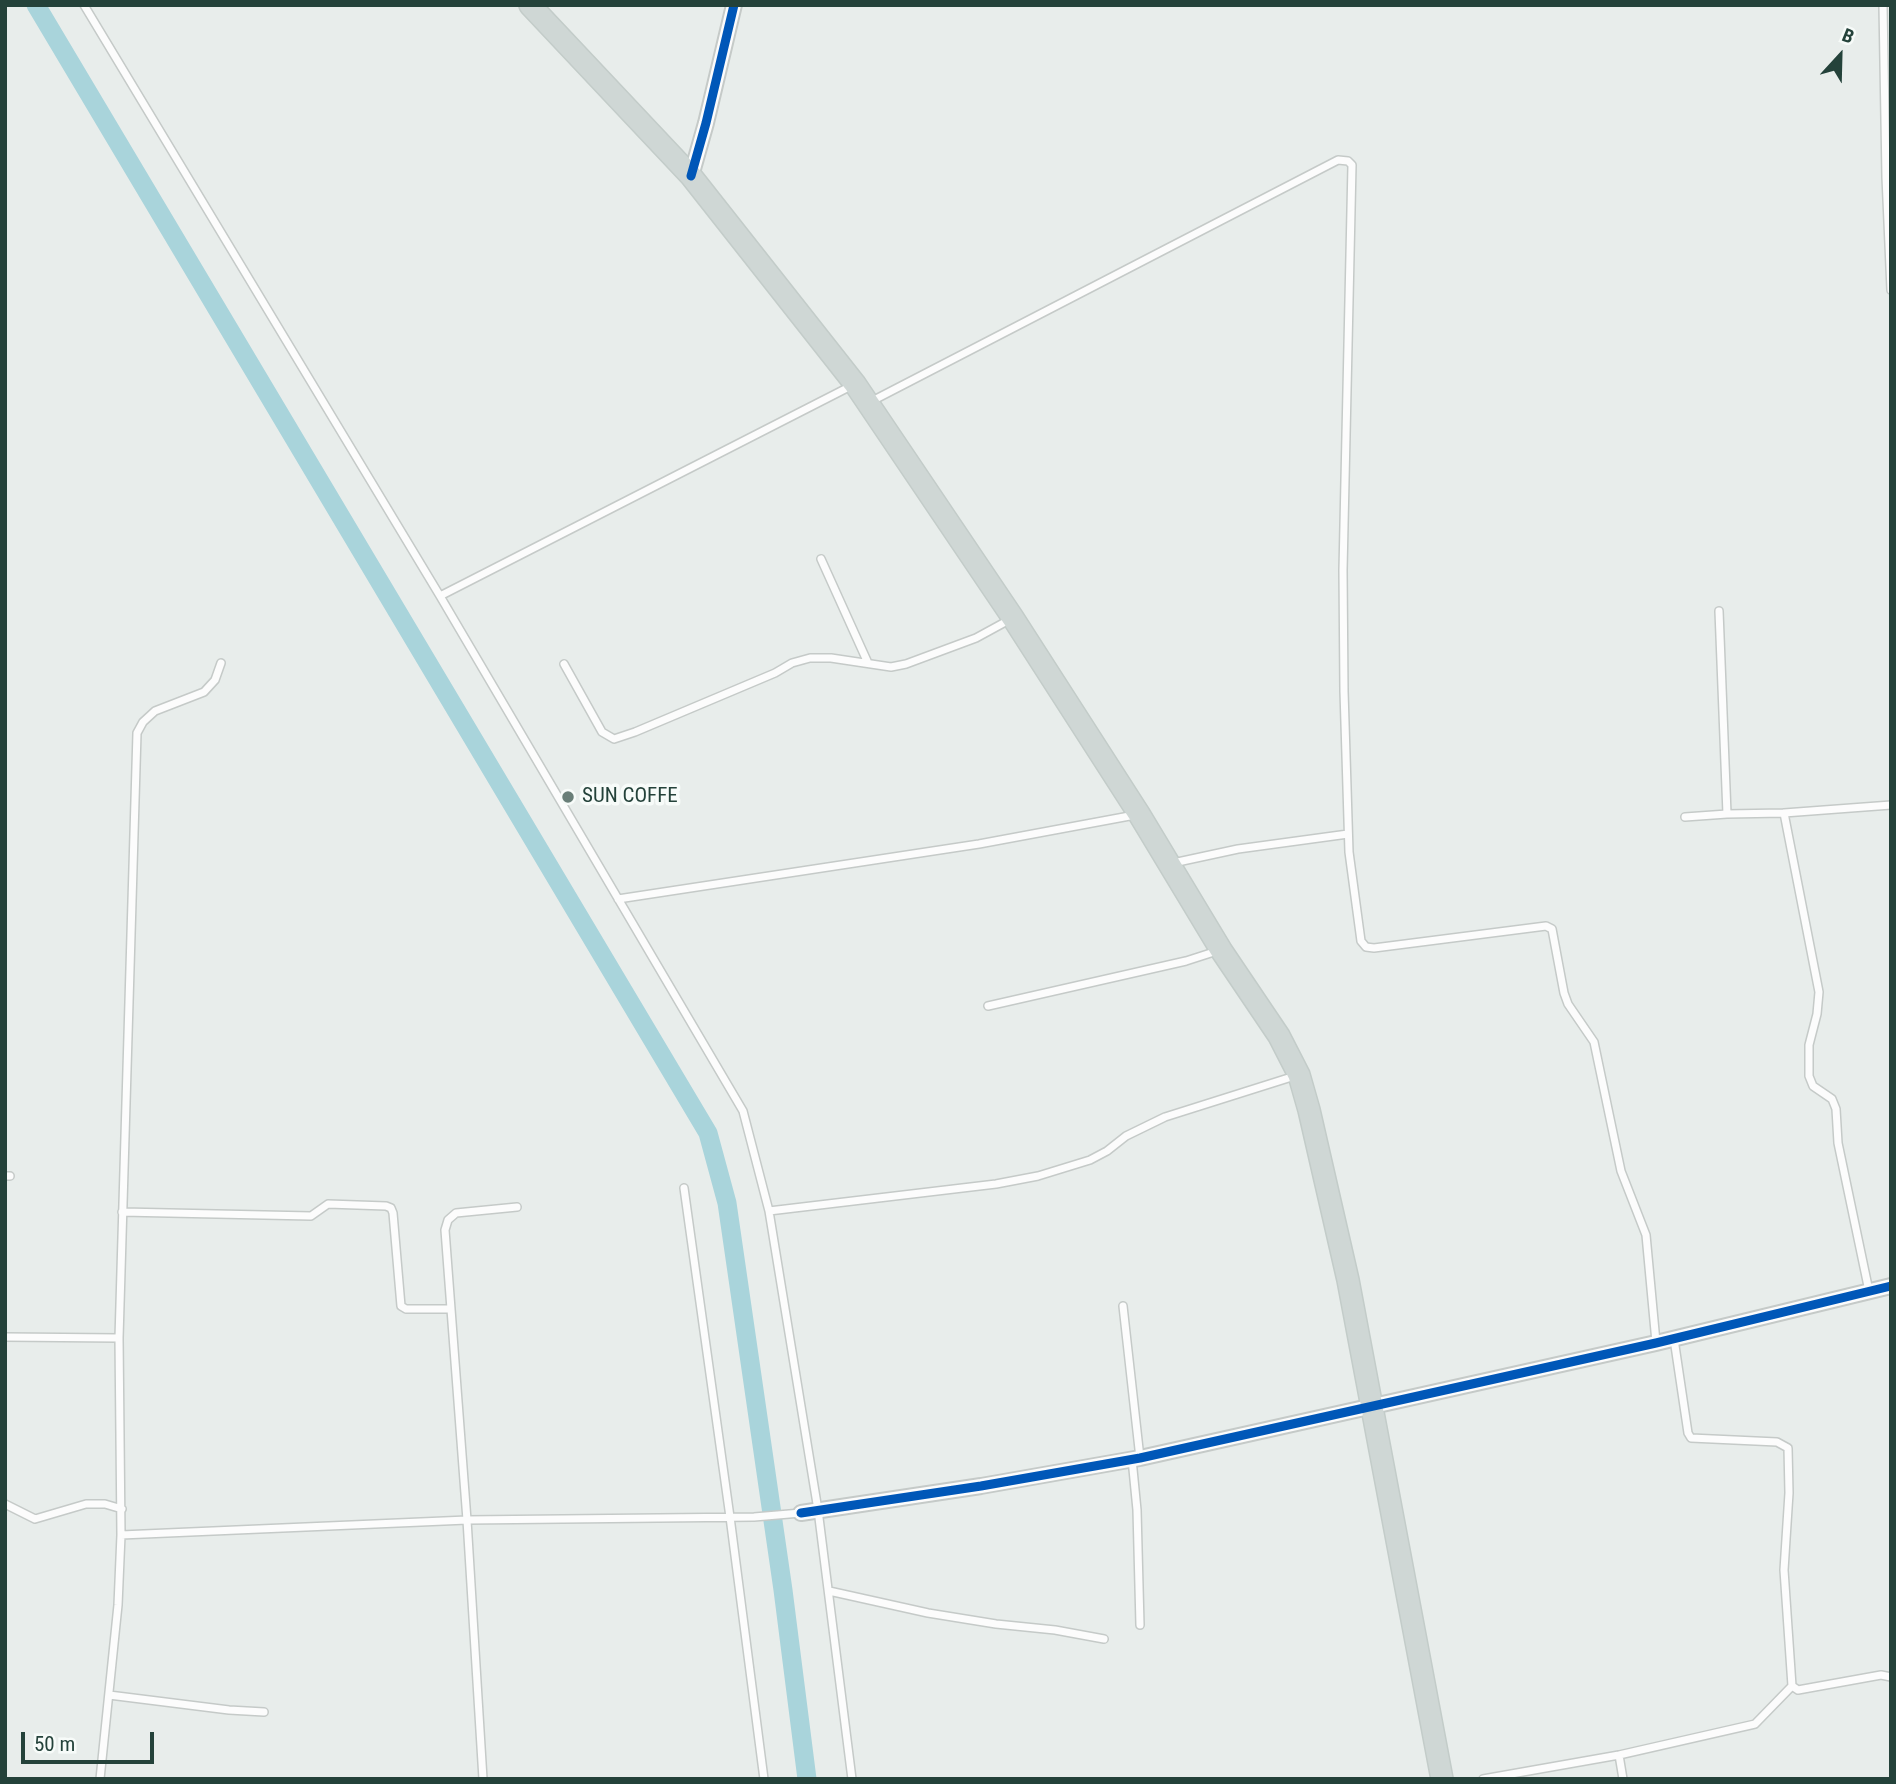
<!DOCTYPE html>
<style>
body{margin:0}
#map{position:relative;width:1896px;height:1784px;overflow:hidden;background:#e8edeb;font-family:"Roboto Condensed",sans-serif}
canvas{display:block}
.frame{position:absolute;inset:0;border:7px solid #24423a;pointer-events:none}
.north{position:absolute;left:1805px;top:21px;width:70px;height:70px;-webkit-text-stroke:5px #f7fbf9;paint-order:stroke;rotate:22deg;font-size:19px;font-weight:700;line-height:28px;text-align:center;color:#24423a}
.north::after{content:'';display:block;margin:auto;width:24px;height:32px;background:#24423a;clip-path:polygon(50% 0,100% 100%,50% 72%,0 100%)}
.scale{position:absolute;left:21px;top:1732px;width:133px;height:32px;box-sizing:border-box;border:4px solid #24423a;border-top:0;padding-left:9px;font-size:21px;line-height:24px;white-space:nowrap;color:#24423a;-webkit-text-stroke:5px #f7fbf9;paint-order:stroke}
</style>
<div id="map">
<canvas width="1896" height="1784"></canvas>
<div class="frame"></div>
<div class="north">B</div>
<div class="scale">50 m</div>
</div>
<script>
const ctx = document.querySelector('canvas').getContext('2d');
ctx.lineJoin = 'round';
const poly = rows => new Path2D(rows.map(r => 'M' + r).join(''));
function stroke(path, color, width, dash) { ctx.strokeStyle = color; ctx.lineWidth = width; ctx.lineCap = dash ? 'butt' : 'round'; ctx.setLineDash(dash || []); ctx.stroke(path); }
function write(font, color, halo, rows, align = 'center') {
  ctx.font = font + ' "Roboto Condensed",sans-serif'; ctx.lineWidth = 7; ctx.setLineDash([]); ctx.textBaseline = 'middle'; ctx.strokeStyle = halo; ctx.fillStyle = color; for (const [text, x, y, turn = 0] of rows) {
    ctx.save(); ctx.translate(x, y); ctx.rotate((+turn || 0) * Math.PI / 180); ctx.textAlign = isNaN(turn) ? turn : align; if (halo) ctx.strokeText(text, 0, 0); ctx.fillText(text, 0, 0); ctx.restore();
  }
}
stroke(poly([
 [36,5,708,1133,727,1203,783,1590,807,1779]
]), '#a9d4db', 19);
const service = poly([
 [84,5,440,596,743,1111,769,1211,818,1510,852,1779],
 [1883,5,1886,177,1891,290],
 [872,401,1338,160,1348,161,1352,165,1343,570,1344,691,1349,852,1361,941,1366,947,1374,948,1546,926,1552,929,1564,993,1568,1004,1594,1042,1621,1171,1646,1235,1656,1342],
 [821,559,868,663],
 [440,596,851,386],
 [1719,611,1727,814],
 [564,664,602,732,614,739,635,732,775,673,792,663,810,658,831,658,891,667,906,664,976,638,1009,620],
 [1784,813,1819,992,1817,1014,1809,1045,1809,1076,1813,1086,1832,1099,1836,1109,1838,1143,1869,1291],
 [1685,817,1727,814,1784,813,1891,805],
 [1173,863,1238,849,1348,834],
 [618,899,979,844,1135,815],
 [988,1006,1186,961,1217,951],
 [5,1176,10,1176],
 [684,1188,730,1517,764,1779],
 [769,1211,996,1184,1038,1176,1090,1160,1107,1151,1126,1136,1165,1117,1298,1075],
 [122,1212,311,1216,328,1204,386,1206,391,1208,393,1213,401,1306,406,1309,450,1309],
 [1123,1306,1140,1458],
 [5,1337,119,1338],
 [1674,1339,1688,1433,1691,1438,1777,1442,1788,1448,1789,1493,1784,1570,1792,1686,1798,1690,1881,1675,1891,1677],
 [1132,1459,1137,1510,1140,1625],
 [5,1504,35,1519,86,1504,105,1504,122,1509],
 [121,1535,467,1520,754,1517,801,1513],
 [829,1591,928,1613,996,1624,1055,1630,1104,1639],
 [109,1695,229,1710,264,1712],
 [1619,1755,1623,1779],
 [100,1779,118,1605,121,1535,119,1338,137,733,143,722,155,711,204,692,215,680,221,663],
 [483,1779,467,1520,445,1230,448,1220,456,1213,517,1207],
 [1483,1779,1619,1755,1755,1724,1792,1686]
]);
const minor = poly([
 [691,176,706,123,734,5],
 [801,1513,981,1486,1140,1458,1656,1343,1891,1286]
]);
const primary = poly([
 [530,5,691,176,855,384,1013,618,1139,814,1221,950,1279,1036,1299,1075,1309,1110,1348,1280,1442,1779]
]);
stroke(service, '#c5cac8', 10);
stroke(minor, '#c5cac8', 18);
stroke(primary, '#c3ccc9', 24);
stroke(service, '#fcfcfc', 7);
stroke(minor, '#fcfcfc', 14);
stroke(primary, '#cfd7d5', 21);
stroke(poly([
 [691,176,706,123,734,5],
 [801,1513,981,1486,1140,1458,1656,1343,1891,1286]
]), '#0057b8', 9);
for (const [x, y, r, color] of [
 [568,797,7,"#697e78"]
]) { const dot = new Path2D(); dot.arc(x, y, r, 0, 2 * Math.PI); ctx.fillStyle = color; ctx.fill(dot); stroke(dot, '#f7fbf9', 2.5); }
write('21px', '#24423a', '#f7fbf9', [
 ["SUN COFFE",582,797]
], 'left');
</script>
